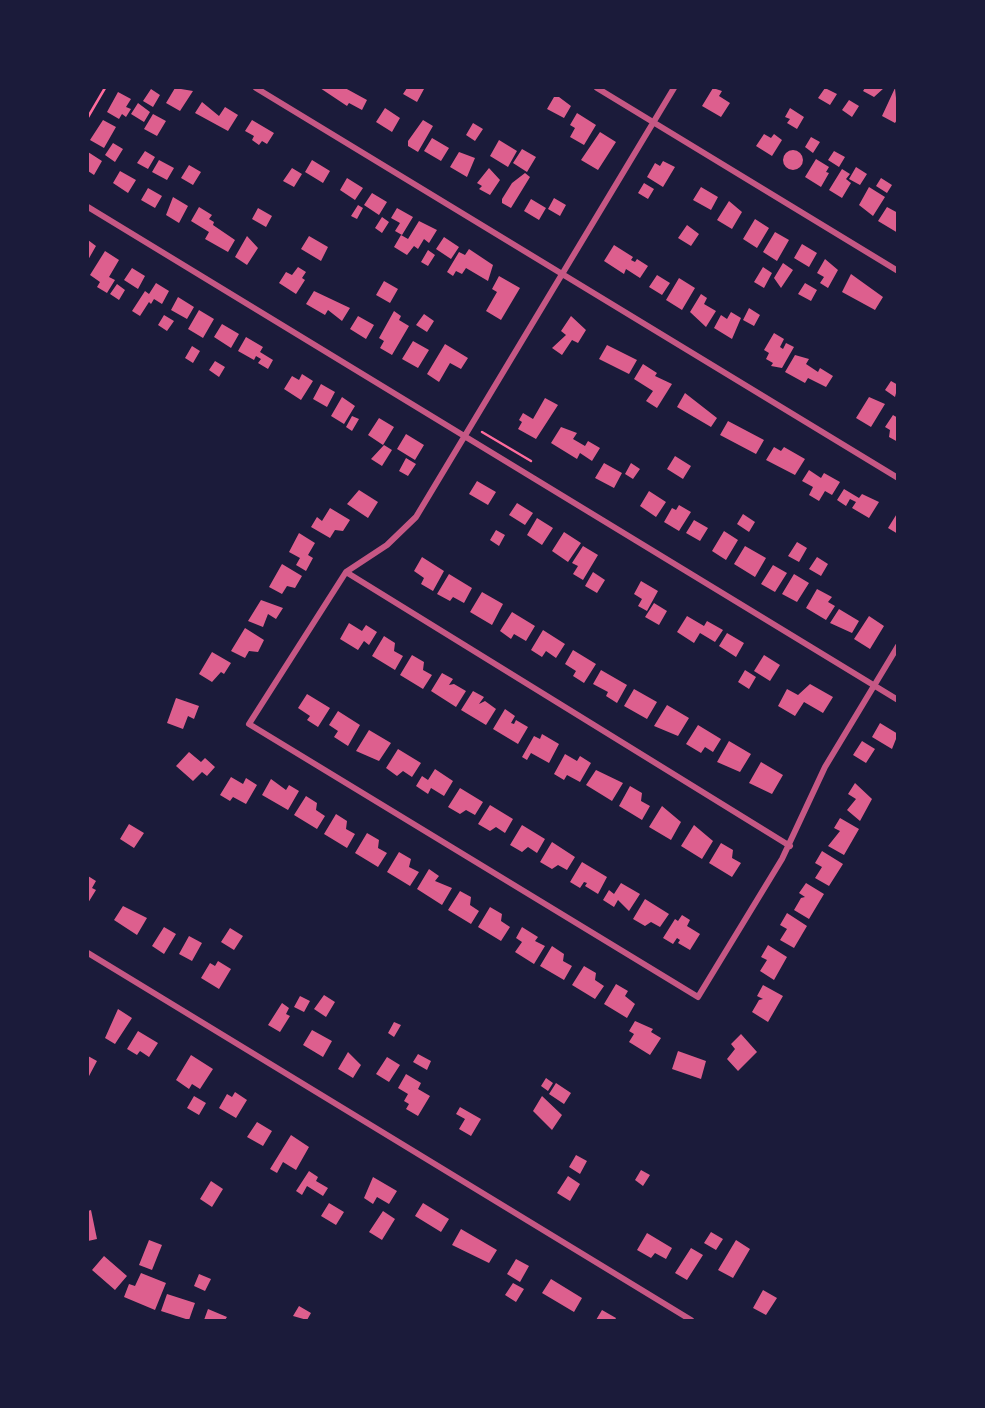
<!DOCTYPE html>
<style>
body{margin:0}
#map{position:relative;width:985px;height:1408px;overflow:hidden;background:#1b1b3a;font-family:Manrope,sans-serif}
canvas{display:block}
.frame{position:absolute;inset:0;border:89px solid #1b1b3a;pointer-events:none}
</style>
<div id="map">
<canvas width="985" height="1408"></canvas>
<div class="frame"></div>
</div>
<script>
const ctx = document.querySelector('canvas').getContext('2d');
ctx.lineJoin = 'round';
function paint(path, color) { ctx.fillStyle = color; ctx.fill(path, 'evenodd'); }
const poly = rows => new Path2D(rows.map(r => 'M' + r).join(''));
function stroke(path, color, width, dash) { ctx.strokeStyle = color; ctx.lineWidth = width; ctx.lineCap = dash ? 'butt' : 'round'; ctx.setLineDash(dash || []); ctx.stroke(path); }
paint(poly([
 [175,88,193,91,180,111,166,103],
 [320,88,345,88,367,100,362,110,349,103,347,106],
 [407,88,421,88,424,89,417,102,403,94],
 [713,88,722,91,719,96,730,103,721,117,702,106],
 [825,88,837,94,830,105,818,98],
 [865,88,884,88,874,97,863,91],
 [895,88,898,118,895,123,882,116],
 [151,89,160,95,153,107,143,101],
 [118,92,131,99,126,107,131,109,126,117,122,114,119,119,107,112],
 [554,97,559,97,571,106,564,118,547,109],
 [849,100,859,106,852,117,842,110],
 [202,102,219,116,225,107,238,115,228,131,195,113],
 [138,103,150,112,144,122,131,114],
 [385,108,400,118,392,132,376,122],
 [790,108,804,117,797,129,787,123,790,119,785,117],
 [577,113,596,125,584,145,570,137,575,128,570,125],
 [153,114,166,121,157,136,144,129],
 [103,120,116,127,104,148,90,140],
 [252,120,274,133,267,144,262,141,259,145,252,140,254,136,245,131],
 [423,120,433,126,418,152,408,146,408,141],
 [473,123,483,129,475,141,466,135],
 [600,132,616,142,598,170,581,160],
 [764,134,771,138,774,134,782,140,772,156,756,146],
 [811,137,820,142,813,153,805,147],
 [432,138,449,148,441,161,424,151],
 [499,140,517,151,508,167,490,156],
 [113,143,123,149,115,162,105,155],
 [522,149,536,157,527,172,513,163],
 '783 160a10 10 0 1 1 20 0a10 10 0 1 1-20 0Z',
 [145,151,155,157,148,169,137,163],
 [834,151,845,157,839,167,828,160],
 [88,152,102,161,94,175,88,171],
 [459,152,475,158,467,177,450,167],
 [816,159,829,167,826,172,829,173,821,187,805,177],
 [159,160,174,168,167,180,152,172],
 [312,160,330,171,323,183,305,172],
 [663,161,675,167,663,187,647,177,655,163,660,166],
 [189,165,201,172,193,185,181,178],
 [856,167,867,174,860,185,849,179],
 [292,168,302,174,294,187,283,181],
 [489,168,500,180,490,195,479,189,482,186,477,183],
 [842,169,850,174,846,179,851,183,842,198,829,190],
 [120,171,136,180,128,193,113,183],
 [525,173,530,177,511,208,502,203,502,199,512,183],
 [347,178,363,188,355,200,340,190],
 [881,178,892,185,887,193,876,186],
 [644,183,654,189,648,199,638,193],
 [701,187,718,197,711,210,693,200],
 [869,187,885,197,873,216,859,205],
 [148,188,162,196,155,208,141,200],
 [372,193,387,202,379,215,364,205],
 [173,197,188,206,179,223,166,215],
 [554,198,566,205,560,216,548,209],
 [531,199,546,208,539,220,524,211],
 [729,201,742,212,732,229,717,220],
 [358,205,363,208,357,219,351,216],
 [199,207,212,215,209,219,214,222,213,225,235,240,228,252,205,239,209,232,191,221],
 [887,207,898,213,898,233,878,221],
 [258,208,272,216,266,227,252,219],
 [397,208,413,217,402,235,395,231,400,223,391,218],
 [382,217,389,222,382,233,375,228],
 [755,219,769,228,757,248,743,239],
 [419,221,437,230,429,243,424,239,418,249,414,246,407,255,394,247,401,235,408,239],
 [687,225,699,234,691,246,678,238],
 [775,232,789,240,777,261,763,252],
 [247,236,258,248,247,265,235,257],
 [309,236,328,247,321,261,301,249],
 [444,237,459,247,451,259,436,249],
 [88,240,96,246,88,260],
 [802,244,817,253,809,267,794,258],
 [614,245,633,257,631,260,635,262,637,259,648,266,640,278,626,269,624,274,604,261],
 [469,249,493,265,488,281,466,268,462,274,456,271,453,276,447,272,459,252,465,255],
 [428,250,435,255,428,266,421,262],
 [105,251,119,260,109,277,115,280,107,293,97,287,100,282,90,275],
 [825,259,838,270,828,288,820,283,824,277,817,273],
 [783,263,793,270,781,288,774,278],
 [298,267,306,272,302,278,305,280,296,294,279,283,286,272,292,275],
 [763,267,772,273,764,288,754,282],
 [132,268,145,276,138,289,124,280],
 [851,274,883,297,875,310,842,292],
 [657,275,670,283,662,295,649,287],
 [499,276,520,288,501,320,486,311,497,292,492,289],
 [679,278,695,288,682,310,666,300],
 [384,281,398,289,390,303,376,295],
 [156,283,169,291,162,304,154,299,151,304,149,302,140,316,132,311,145,291,149,294],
 [805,283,817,290,811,301,798,294],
 [117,284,125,290,119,300,110,294],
 [314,291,350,308,342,321,328,310,325,315,306,304],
 [701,294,707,298,704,304,716,311,706,327,690,312],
 [178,297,194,307,187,319,171,310],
 [749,308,760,315,754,326,743,320],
 [199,310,214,319,203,338,188,329],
 [394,311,401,316,399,320,409,326,392,355,380,348,384,341,379,338],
 [731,312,741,318,732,339,714,328,721,315,727,319],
 [424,314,434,321,427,332,416,325],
 [164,315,174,321,167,331,158,325],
 [358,316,374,325,366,339,350,329],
 [571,316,586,330,578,343,572,340,562,355,552,348,566,335,561,331],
 [222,324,239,334,231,348,214,337],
 [774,333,784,339,780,347,783,349,786,343,794,347,782,368,771,366,773,363,766,359,769,353,764,350],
 [246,337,263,347,260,352,273,360,268,369,258,363,261,359,256,356,254,360,238,351],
 [413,341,429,350,418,368,402,359],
 [445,344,468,358,461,369,450,363,439,382,427,374],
 [607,345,637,360,629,374,599,359],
 [192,346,200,351,193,363,185,358],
 [795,355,809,359,806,364,818,372,820,368,833,376,826,387,808,378,805,383,785,372],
 [215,361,225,367,219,377,209,370],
 [643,364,657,373,655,376,672,384,657,408,646,401,653,391,634,379],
 [302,374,313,381,301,400,284,389,292,376,299,380],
 [891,381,898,385,895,397,885,390],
 [321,384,335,392,327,407,313,399],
 [685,393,717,418,711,427,677,407],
 [342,397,355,406,344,424,331,416],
 [869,397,885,404,871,427,856,418],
 [545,398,558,405,536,439,518,429,522,422,519,420,523,413,533,419],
 [893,415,898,418,898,442,889,437,890,430,885,427],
 [352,416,359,419,352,431,346,427],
 [379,418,394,427,383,445,368,435],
 [728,421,764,440,756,454,720,435],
 [561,427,577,433,573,439,585,446,588,441,600,448,592,461,580,453,577,459,551,443],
 [406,434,424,445,415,460,397,449],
 [384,445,392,450,382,466,371,459],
 [774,447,781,451,784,447,805,459,795,475,766,460],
 [675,456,691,466,683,479,667,469],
 [406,458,416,464,408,476,399,471],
 [604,463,622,473,614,488,595,478],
 [631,463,640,469,633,479,625,474],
 [809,470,821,478,824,473,840,482,832,495,825,491,819,501,809,495,813,487,802,481],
 [477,481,496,492,488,505,469,494],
 [844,489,859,498,862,494,879,502,869,518,852,508,856,502,850,499,846,506,837,500],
 [359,490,378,502,368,518,347,504],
 [649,491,666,502,656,517,640,506],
 [517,503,533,513,525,525,509,515],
 [679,505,691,512,679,531,664,522,672,508,676,510],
 [330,508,350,520,343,531,335,530,330,538,311,527,317,517,322,521],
 [898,512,898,534,888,528],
 [743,514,755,522,749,532,737,524],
 [537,518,553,528,542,545,527,535],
 [694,520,708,528,700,541,686,533],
 [496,530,505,535,499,546,490,540],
 [724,531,738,540,726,560,712,551],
 [564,532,581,543,568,562,552,551],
 [299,533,315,543,308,555,313,558,306,571,296,565,300,558,289,552],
 [797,542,807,548,799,562,788,556],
 [583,546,598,555,583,580,573,574,578,566,572,563],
 [745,546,766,558,755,577,734,564],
 [422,557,444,571,433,591,421,584,424,578,414,571],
 [817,557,828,564,821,576,809,569],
 [282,564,302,576,295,588,287,586,282,594,269,587],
 [773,565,787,573,775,592,761,584],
 [593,572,605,580,597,593,585,586],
 [449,574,472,588,464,603,453,597,450,601,437,594],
 [794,574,809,583,797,602,782,594],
 [641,581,658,591,647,611,638,606,642,599,634,594],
 [817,589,832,597,828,602,835,606,826,620,806,608],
 [482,592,503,604,492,625,470,612],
 [261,600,283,608,276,619,268,614,263,627,248,621],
 [654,603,667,611,659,625,645,617],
 [839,609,859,621,852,633,830,623],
 [512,612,535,626,526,641,514,634,511,639,500,631],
 [687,616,704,626,707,621,723,630,715,642,700,633,694,643,677,632],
 [869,616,884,626,870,649,854,639],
 [349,623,362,631,366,625,377,632,369,645,364,641,358,650,340,639],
 [245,628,264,640,258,652,249,651,245,658,231,651],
 [543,630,565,644,556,658,546,651,542,657,531,650],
 [727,633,744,643,736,657,719,646],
 [384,636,395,643,394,651,403,656,395,670,372,656],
 [573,650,596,664,584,683,573,676,576,671,565,664],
 [212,652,231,663,224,674,221,672,212,682,199,674],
 [412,655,424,662,423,670,432,675,423,689,400,675],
 [764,655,780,665,770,681,754,671],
 [601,670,627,685,617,703,606,696,608,692,593,684],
 [745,670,756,677,749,689,738,682],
 [442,673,453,679,449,685,454,684,466,691,456,707,431,691],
 [810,684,833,697,823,713,804,702,795,716,778,706,787,689,798,695],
 [634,689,657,702,647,719,624,706],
 [473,691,484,697,479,704,485,701,496,709,486,725,461,710],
 [307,694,330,708,318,727,307,720,310,716,298,708],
 [176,698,199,706,194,719,188,716,183,729,167,723],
 [667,705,689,718,678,736,654,726],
 [505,709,515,716,511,723,514,724,516,720,528,727,518,744,493,729],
 [338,711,360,725,348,746,334,737,338,731,329,725],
 [880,723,898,734,892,749,872,737],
 [698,725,721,739,713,752,705,747,701,753,686,744],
 [369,730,391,743,379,761,356,751],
 [542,734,559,744,549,763,531,753,527,760,522,757,534,736,540,739],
 [729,741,751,754,740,772,717,762],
 [862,741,875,749,866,763,853,755],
 [398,749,421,763,412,777,403,771,397,776,386,768],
 [189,752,201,762,205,758,215,767,207,776,202,772,193,781,176,766],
 [565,754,577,761,580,756,591,763,580,782,567,775,564,780,554,774],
 [761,762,783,775,772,794,749,783],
 [435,769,453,781,444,796,431,788,428,794,416,786,422,776,428,780],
 [596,770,623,783,612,801,586,785],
 [231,777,243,784,246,778,257,785,246,804,233,797,230,801,220,795],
 [271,779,286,790,289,785,299,791,288,810,262,795],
 [855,783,872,799,860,821,847,810,856,799,848,794],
 [630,786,642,793,641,801,650,806,642,820,619,806],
 [460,788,483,802,475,815,466,810,460,814,448,807],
 [306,796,317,803,316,810,325,816,317,829,294,815],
 [490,805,513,819,505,833,496,827,490,831,478,824],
 [662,806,681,822,671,840,649,827],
 [336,814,347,821,346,829,355,834,347,848,324,834],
 [840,818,859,829,844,855,828,846,840,831,834,828],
 [129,824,144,833,134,848,120,839],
 [522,825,545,839,537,853,528,847,522,852,510,845],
 [694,825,713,841,702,859,681,846],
 [367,833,379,840,378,848,387,853,378,867,355,853],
 [552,842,575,857,567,870,558,865,552,869,540,862],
 [721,843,733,850,732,858,741,863,732,877,709,863],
 [822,851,843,864,829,886,815,878,822,867,815,863],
 [399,852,411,859,409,867,419,872,410,886,387,872],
 [582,862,607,877,598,894,585,886,587,883,584,882,580,888,570,882],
 [429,869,439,876,435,881,452,888,442,905,417,889],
 [88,876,96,881,92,888,96,890,88,903],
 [621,883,640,894,629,911,618,900,614,907,603,900,609,890,614,894],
 [806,883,824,894,809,919,794,910,801,898,805,897,799,893],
 [460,891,471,897,470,905,479,911,471,924,448,910],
 [645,899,669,914,660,927,651,922,645,926,633,919],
 [123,906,147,918,137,935,114,920],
 [490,907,502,914,501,921,510,927,501,941,478,927],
 [787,913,807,926,794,948,780,940,787,929,780,925],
 [682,915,690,920,687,926,700,934,690,950,678,943,680,940,677,938,673,944,663,938,675,919,678,921],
 [164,927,176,934,164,954,152,946],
 [522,927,538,937,535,941,545,946,534,964,515,952,522,942,516,938],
 [230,928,243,936,234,950,221,942],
 [189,936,202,943,192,961,179,954],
 [768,945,787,957,774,980,760,971,767,960,761,957],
 [552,946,564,954,563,961,572,966,564,980,540,966],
 [218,961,231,969,219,989,201,978,210,963,215,966],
 [584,966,596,973,595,980,604,986,595,999,572,985],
 [616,984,628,991,625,996,635,1004,627,1018,604,1004],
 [763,985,783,996,768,1022,752,1012,759,1000,763,999,757,996],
 [324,995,335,1002,326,1017,314,1009],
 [300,996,310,1001,304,1012,294,1007],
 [282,1003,289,1008,286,1014,290,1016,280,1032,268,1025],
 [118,1009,132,1018,115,1044,105,1038],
 [635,1021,653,1029,651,1032,661,1038,650,1055,629,1042,634,1034,629,1031],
 [394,1022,401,1025,394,1037,388,1033],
 [312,1030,332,1041,323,1057,303,1045],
 [138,1031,158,1043,149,1057,140,1051,137,1055,127,1049],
 [741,1034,757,1052,738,1071,727,1059,735,1049,731,1044],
 [678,1051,706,1061,701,1079,672,1069],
 [348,1052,361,1065,353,1078,338,1069],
 [418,1054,431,1061,427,1070,413,1062],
 [191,1055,213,1069,200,1089,192,1084,189,1089,176,1080],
 [88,1056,97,1061,88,1078],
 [387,1057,400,1065,389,1082,376,1074],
 [406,1074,421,1083,418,1089,430,1096,418,1116,406,1109,409,1104,404,1101,408,1094,398,1088],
 [546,1078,553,1083,548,1091,541,1086],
 [556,1083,571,1093,564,1104,549,1094],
 [235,1092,247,1100,236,1118,219,1108,227,1094,232,1097],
 [194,1096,206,1103,199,1115,187,1108],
 [542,1096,562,1115,552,1130,533,1111],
 [460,1107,481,1119,471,1136,459,1129,465,1119,456,1114],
 [257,1122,272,1131,263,1146,247,1137],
 [291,1135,309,1147,296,1170,283,1162,277,1173,270,1169],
 [576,1155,587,1161,580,1174,569,1167],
 [641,1170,650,1175,643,1186,635,1180],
 [309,1171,318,1177,316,1181,328,1188,323,1196,307,1186,302,1195,296,1191],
 [568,1176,580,1184,570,1201,557,1193],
 [373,1177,397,1191,389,1204,377,1197,373,1204,364,1198],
 [211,1181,223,1189,212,1207,200,1199],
 [329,1203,344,1212,336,1225,321,1216],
 [423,1203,449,1219,441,1232,415,1216],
 [91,1210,97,1239,88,1241,88,1211],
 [383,1211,395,1219,382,1240,369,1232],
 [461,1229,497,1250,489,1263,452,1245],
 [711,1232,723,1239,716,1250,704,1243],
 [647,1233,672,1248,666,1259,655,1253,651,1258,637,1250],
 [149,1240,162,1245,152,1270,139,1265],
 [736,1240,750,1249,733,1278,718,1270],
 [691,1248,703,1255,687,1280,675,1273],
 [104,1256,127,1276,115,1290,92,1270],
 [516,1259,529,1266,520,1282,507,1274],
 [141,1273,166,1283,155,1310,124,1297,129,1284,135,1286],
 [199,1274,211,1279,205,1291,194,1286],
 [551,1279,582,1298,574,1312,542,1293],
 [513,1283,524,1289,516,1302,505,1295],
 [763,1290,777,1298,766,1315,753,1308],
 [167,1294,195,1303,189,1320,161,1311],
 [299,1306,311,1313,307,1320,293,1316],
 [208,1309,227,1317,225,1320,204,1320],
 [602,1310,616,1318,615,1320,596,1320]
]), '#dd5f8e');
stroke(poly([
 [88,117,105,88],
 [482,432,531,461]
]), '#ff6b9d', 2.5);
stroke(poly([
 [256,88,898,478],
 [597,88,898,271],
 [674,88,416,517,387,545,346,572,249,724,698,997,782,859,825,767,898,646],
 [88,207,898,700],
 [346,572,790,846],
 [88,953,691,1320]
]), '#c65784', 6);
</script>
